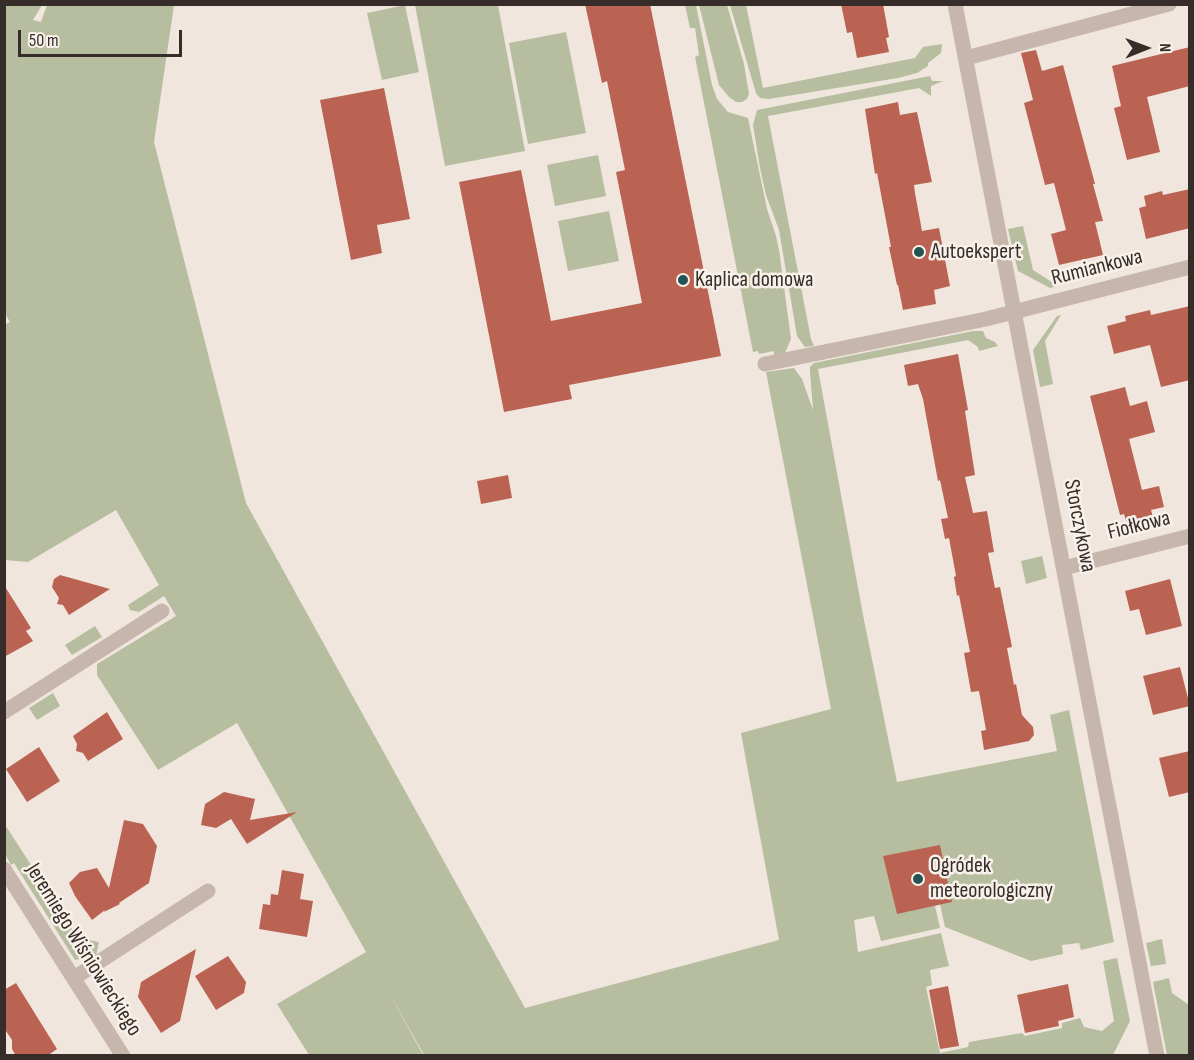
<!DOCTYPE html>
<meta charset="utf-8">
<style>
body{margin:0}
#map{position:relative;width:1194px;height:1060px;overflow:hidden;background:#f0e6de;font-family:"Sofia Sans Condensed",sans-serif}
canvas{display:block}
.frame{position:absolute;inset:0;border:6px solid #362c2a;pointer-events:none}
.north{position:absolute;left:1116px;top:18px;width:60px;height:60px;-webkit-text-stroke:4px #f8f1ea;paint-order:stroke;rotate:89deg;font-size:16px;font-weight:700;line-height:24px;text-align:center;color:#362c2a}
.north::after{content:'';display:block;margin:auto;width:21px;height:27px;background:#362c2a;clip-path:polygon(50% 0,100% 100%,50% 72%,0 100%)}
.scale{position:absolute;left:18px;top:30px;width:164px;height:27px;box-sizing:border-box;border:3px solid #362c2a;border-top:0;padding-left:8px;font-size:18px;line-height:21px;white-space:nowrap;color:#362c2a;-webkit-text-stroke:4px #f8f1ea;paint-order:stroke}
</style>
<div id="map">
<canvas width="1194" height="1060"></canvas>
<div class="frame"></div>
<div class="north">N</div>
<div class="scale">50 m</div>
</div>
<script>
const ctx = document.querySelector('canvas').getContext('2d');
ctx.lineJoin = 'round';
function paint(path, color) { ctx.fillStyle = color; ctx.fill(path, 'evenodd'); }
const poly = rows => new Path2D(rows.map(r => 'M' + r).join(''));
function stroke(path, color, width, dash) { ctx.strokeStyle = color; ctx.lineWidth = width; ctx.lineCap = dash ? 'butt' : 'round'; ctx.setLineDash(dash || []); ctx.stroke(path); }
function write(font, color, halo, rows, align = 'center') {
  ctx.font = font + ' "Sofia Sans Condensed",sans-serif'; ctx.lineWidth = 5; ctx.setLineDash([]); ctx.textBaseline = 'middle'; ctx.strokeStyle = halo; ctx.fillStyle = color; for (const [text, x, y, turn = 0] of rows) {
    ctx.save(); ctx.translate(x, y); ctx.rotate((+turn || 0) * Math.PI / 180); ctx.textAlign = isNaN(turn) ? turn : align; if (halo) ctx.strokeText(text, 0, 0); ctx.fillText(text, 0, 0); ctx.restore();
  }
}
paint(poly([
 [5,5,42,5,33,20,41,22,47,5,174,5,154,142,246,503,525,1008,779,940,741,733,831,709,766,372,794,368,802,379,813,410,810,371,810,367,814,363,973,331,983,331,986,338,995,342,998,346,979,351,978,347,968,340,818,369,863,615,897,782,1057,751,1050,715,1069,710,1114,942,1081,950,1079,943,1062,945,1063,954,1031,961,945,927,940,904,935,906,940,928,881,941,874,916,854,920,858,952,941,933,949,966,930,970,932,985,926,987,940,1053,968,1047,969,1042,1022,1033,1025,1036,1062,1028,1062,1023,1080,1018,1084,1027,1102,1031,1114,1021,1103,961,1117,958,1130,1021,1113,1055,424,1055,386,987,423,1055,309,1055,277,1004,366,952,237,723,158,770,97,675,97,664,176,616,164,596,139,612,130,610,128,605,159,585,116,510,28,562,5,560,4,325,10,322,4,312],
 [405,5,419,72,382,80,367,13],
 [415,5,498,5,525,151,445,166],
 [685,5,696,5,712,85,717,99,728,112,748,118,767,209,776,236,779,250,791,339,785,353,774,355,774,351,759,354,758,351,753,352,695,57,699,55,695,28,690,28],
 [699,5,727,5,744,64,749,94,747,99,742,102,736,102,729,97,719,85],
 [730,5,746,5,763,88,915,58,923,47,942,44,941,53,928,63,928,66,917,73,898,78,769,99,760,98,756,93],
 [566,32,586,133,528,144,509,43],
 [930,76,932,81,943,81,931,86,931,96,919,88,768,116,811,339,814,346,805,347,797,336,779,230,766,195,760,168,753,125,757,110],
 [598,155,606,196,555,206,547,165],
 [609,211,619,261,568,271,558,221],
 [1023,226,1033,270,1058,286,1050,288,1018,271,1008,229],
 [1061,315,1045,341,1053,384,1040,387,1033,350,1057,316],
 [1042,556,1047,578,1026,584,1021,561],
 [95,626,102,637,72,655,65,645],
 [53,693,60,706,37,720,29,708],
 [4,823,78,938,99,942,96,956,75,960,14,863,11,865,5,854],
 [1162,939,1166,964,1151,966,1146,943],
 [1169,978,1172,993,1189,1005,1189,1055,1167,1055,1166,1050,1153,982]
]), '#b6be9f');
paint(poly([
 [585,4,650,4,721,356,569,385,572,399,504,412,459,182,521,170,551,321,642,303,616,172,625,170,607,81,602,83],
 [841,4,883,4,889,37,886,38,889,52,857,58,852,32,847,33],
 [1190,47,1190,86,1147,97,1160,152,1127,160,1114,108,1121,106,1112,66],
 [1036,50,1042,71,1063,65,1095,184,1093,184,1103,221,1095,222,1103,255,1059,265,1051,234,1066,230,1054,183,1045,185,1024,103,1033,100,1021,53],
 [384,88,410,219,377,225,382,253,351,260,320,100],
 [898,102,900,115,917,112,932,182,914,185,915,193,922,231,939,228,950,286,934,290,936,304,903,310,898,285,897,285,889,247,891,247,877,173,875,174,865,109],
 [1190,189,1190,228,1146,239,1139,208,1146,206,1144,196,1162,191,1163,195],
 [1190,306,1190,380,1161,387,1150,345,1114,354,1107,326,1126,321,1125,316,1150,310,1151,315],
 [958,354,968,410,965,411,975,475,965,477,973,513,987,511,994,552,988,553,995,588,1000,587,1012,647,1007,648,1014,685,1016,684,1022,715,1033,727,1034,735,1029,741,984,750,981,731,986,730,979,691,971,692,964,653,970,652,959,595,957,596,954,577,956,576,949,538,945,539,941,519,948,518,940,480,938,481,923,399,918,384,908,386,904,365],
 [1125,387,1130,406,1147,401,1155,432,1129,439,1142,490,1159,486,1164,507,1151,510,1153,517,1127,524,1124,514,1120,515,1090,396],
 [508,475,512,498,481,504,477,481],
 [60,575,110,589,69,615,63,605,57,604,59,598,52,587,54,579],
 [1170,579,1182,626,1146,635,1139,609,1130,611,1125,591],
 [4,585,31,628,26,631,33,641,4,657],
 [1180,667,1190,706,1153,715,1143,676],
 [107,712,123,739,88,761,83,753,76,751,77,744,73,736],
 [39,747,60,781,27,802,6,769],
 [1190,751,1190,792,1169,797,1159,758],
 [224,792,255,799,250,820,297,812,247,844,231,819,216,828,201,825,205,804],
 [124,820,143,824,157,846,149,883,119,903,120,904,104,912,105,910,92,920,75,896,69,883,80,872,97,868,109,888],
 [940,845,952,902,897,914,883,856],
 [282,870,304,874,300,899,313,901,307,937,259,929,263,904,270,905,271,894,278,895],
 [196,949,180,1021,161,1033,138,997,141,982],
 [228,956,246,982,244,993,216,1010,195,976],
 [16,983,57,1049,47,1056,16,1056,12,1049,12,1040,4,1028,4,990],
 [1068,984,1074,1017,1058,1021,1059,1026,1025,1033,1017,995],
 [948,986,959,1046,940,1049,929,990]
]), '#ba6352');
stroke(poly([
 [955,4,1157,1056],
 [966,58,1169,4],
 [765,364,986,319,1190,267],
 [1064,568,1190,536],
 [4,712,162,611],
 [4,869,123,1056],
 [74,978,208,891]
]), '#c7b6ab', 15);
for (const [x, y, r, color] of [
 [919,252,6,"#235353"],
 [683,280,6,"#235353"],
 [918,879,6,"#235353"]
]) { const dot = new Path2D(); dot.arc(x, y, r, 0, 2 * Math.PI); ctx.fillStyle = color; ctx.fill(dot); stroke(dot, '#f8f1ea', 2); }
write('22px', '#362c2a', '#f8f1ea', [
 ["Autoekspert",931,252],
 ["Kaplica domowa",695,280],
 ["Ogródek",930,866],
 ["meteorologiczny",930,891]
], 'left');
write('22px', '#362c2a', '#f8f1ea', [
 ["Rumiankowa",1097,268,-14],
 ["Storczykowa",1079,526,79],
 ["Fiołkowa",1139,526,-14],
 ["Jeremiego Wiśniowieckiego",83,950,58]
]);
</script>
